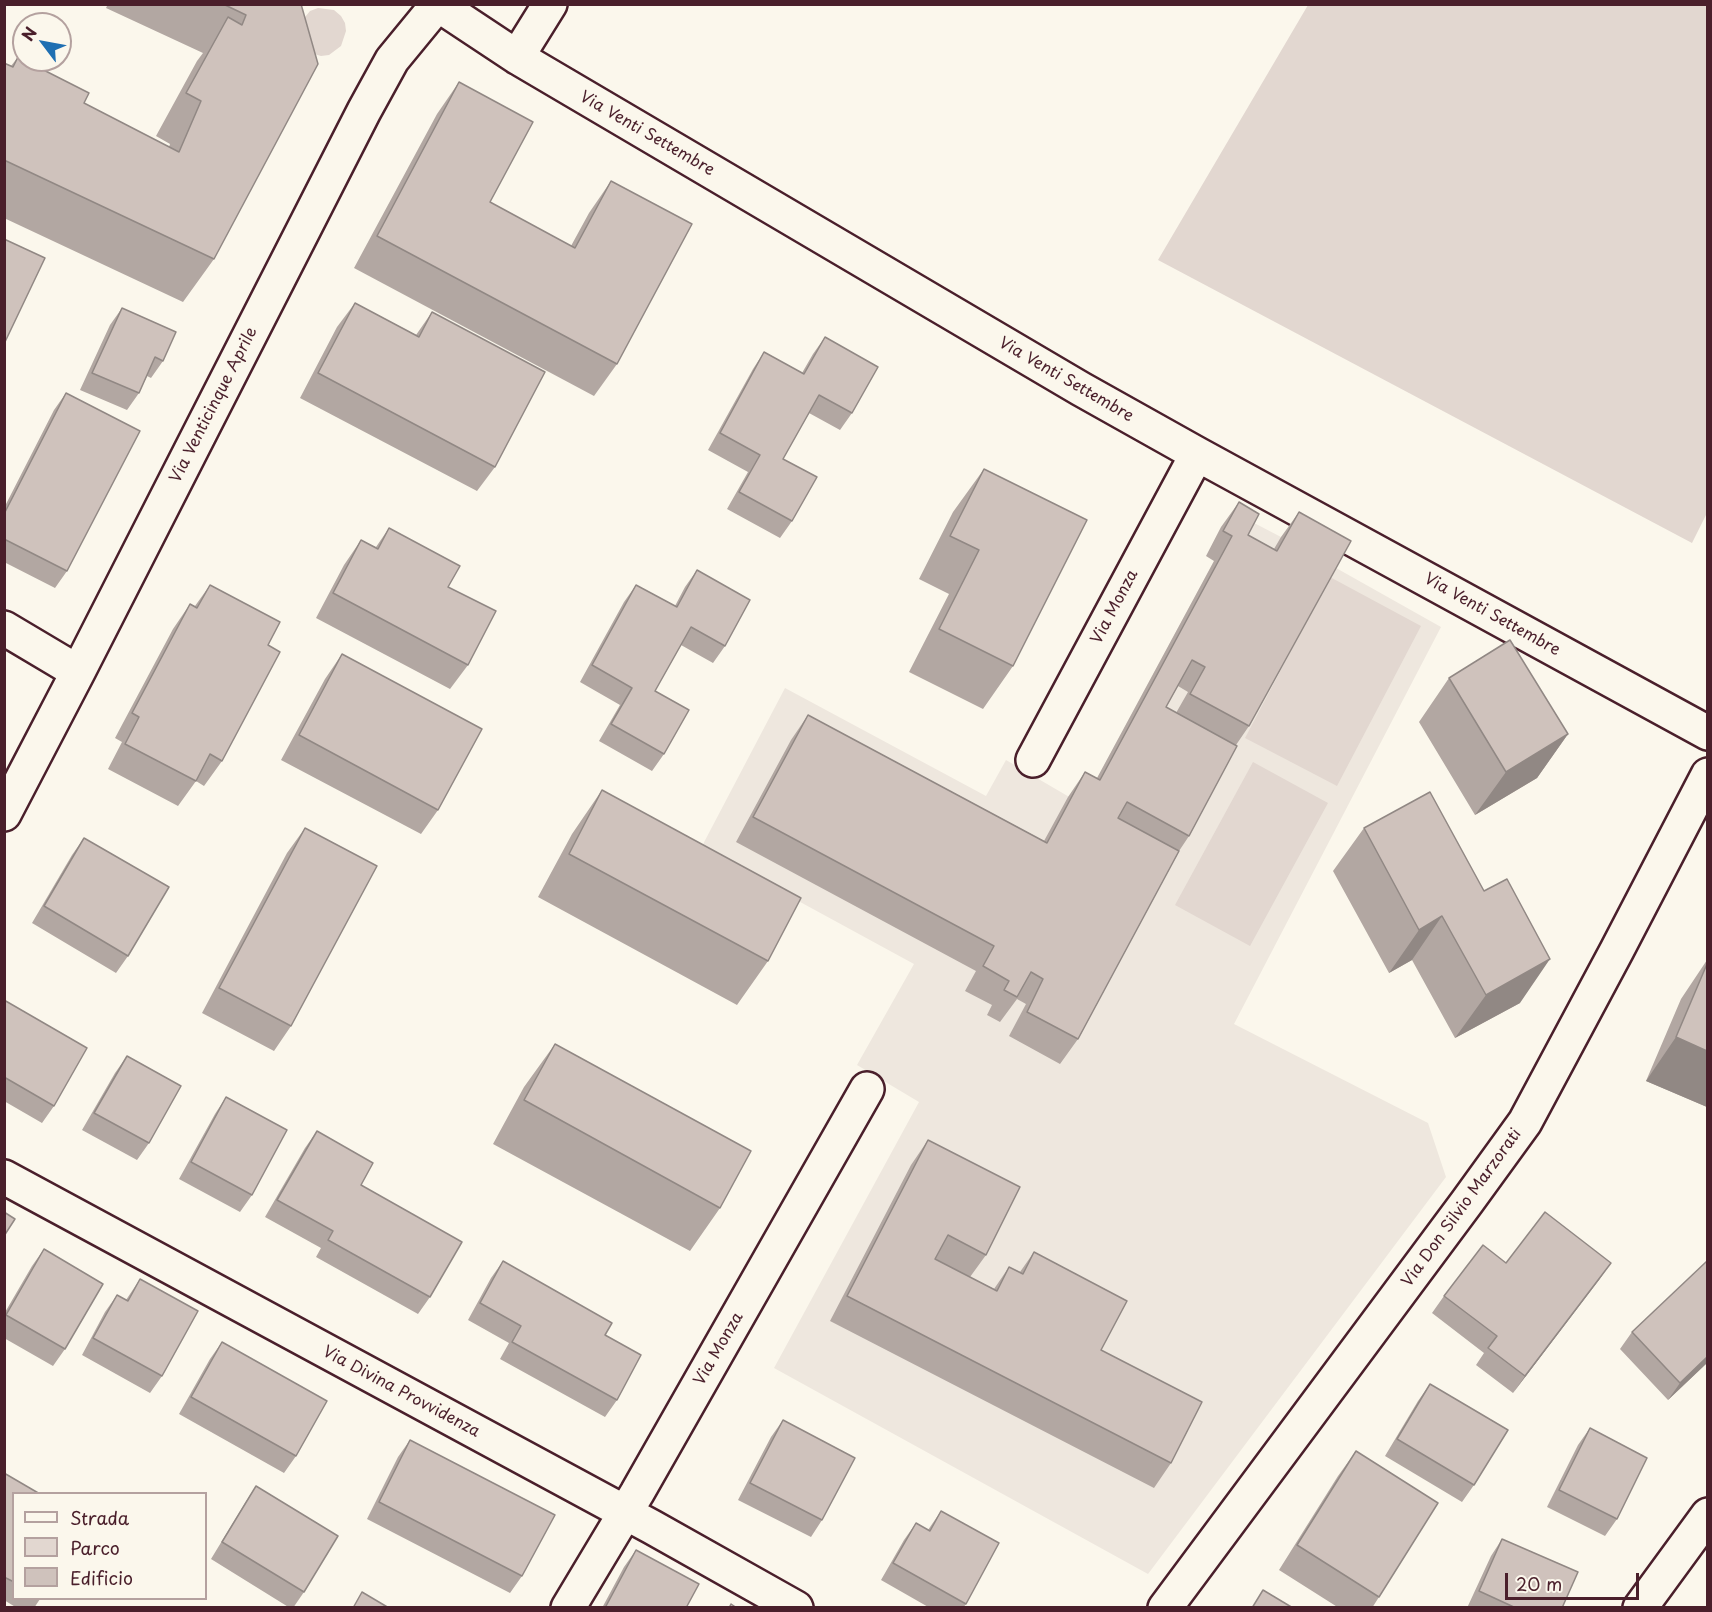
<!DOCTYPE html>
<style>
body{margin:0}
#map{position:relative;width:1712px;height:1612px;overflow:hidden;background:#fbf7ec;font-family:"Playpen Sans",sans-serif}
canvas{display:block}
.frame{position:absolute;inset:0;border:6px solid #4a1f2b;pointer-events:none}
.legend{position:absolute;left:12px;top:1492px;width:195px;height:108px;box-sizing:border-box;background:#fbf7ec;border:2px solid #b4a19f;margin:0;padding:8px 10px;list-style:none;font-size:18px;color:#4a1f2b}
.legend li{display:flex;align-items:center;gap:12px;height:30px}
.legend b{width:30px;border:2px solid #b4a19f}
.north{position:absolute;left:12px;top:12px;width:60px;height:60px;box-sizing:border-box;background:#fbf7ec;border:2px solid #b4a19f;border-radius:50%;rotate:302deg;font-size:16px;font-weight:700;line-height:24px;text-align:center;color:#4a1f2b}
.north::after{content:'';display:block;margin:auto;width:21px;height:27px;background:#1f6fb2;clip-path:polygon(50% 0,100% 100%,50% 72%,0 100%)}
.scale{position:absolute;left:1505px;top:1573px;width:134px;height:27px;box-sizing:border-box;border:3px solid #4a1f2b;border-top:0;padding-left:8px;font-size:18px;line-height:21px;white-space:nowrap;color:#4a1f2b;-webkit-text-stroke:4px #fbf7ec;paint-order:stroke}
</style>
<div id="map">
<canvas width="1712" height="1612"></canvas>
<div class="frame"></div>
<ul class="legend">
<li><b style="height:8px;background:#fbf7ec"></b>Strada</li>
<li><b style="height:16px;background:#e2d7d0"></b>Parco</li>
<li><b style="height:16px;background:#cfc2bc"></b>Edificio</li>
</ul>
<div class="north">N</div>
<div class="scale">20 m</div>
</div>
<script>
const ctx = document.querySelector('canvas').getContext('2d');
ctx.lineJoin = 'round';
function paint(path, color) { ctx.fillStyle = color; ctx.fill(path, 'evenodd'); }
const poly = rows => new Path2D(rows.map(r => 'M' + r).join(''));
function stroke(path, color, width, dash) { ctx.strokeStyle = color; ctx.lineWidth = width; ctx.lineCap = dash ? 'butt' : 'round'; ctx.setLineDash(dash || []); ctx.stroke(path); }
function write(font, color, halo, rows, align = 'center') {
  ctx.font = font + ' "Playpen Sans",sans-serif'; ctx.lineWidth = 6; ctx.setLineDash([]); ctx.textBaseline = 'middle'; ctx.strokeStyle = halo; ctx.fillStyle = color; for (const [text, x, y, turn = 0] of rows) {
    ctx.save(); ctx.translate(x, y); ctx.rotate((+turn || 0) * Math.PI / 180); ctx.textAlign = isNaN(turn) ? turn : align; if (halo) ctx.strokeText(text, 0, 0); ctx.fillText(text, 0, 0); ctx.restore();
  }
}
paint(poly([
 [1235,513,1281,537,1441,627,1234,1024,1428,1123,1446,1177,1148,1574,774,1368,919,1102,857,1065,914,964,701,848,785,688,986,796,1006,760,1083,805,1214,561]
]), '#eee7de');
paint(poly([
 [1308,5,1707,5,1708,511,1692,543,1158,260],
 [318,8,334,10,341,16,345,23,346,31,341,46,329,55,321,56,314,54,300,23,310,11],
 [1330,577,1421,626,1337,786,1245,738],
 [1253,762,1328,803,1250,946,1175,905]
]), '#e2d7d0');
const minor = poly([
 [437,4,517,57,1081,389,1197,454,1708,733],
 [517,57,550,4],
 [4,628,78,672],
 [1033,760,1197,454],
 [4,814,78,672,364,111,392,60,438,4],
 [4,1177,652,1527,796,1608],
 [568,1608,637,1493,867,1089],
 [1165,1608,1467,1202,1525,1122,1617,950,1708,775],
 [1640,1608,1708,1515]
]);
stroke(minor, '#4a1f2b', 38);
stroke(minor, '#fbf7ec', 33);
paint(poly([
 [108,4,301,4,214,259,183,302,4,218,4,63,11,66,18,57,84,103,169,147,170,144,156,136,197,61,203,53,106,8],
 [459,82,490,202,571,246,589,213,611,181,617,364,594,396,354,268,437,114],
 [355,303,416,335,432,312,495,467,477,491,300,398,337,327],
 [122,308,163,361,151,378,147,376,139,393,127,410,80,390,110,325],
 [825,337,852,413,840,430,809,413,783,459,792,521,780,538,727,509,748,472,708,450,753,369,764,352,802,373,813,354],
 [66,393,67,571,55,588,4,562,4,508,54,410],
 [984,469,1013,666,983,709,909,672,949,594,919,579,953,512],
 [1239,502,1248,535,1274,549,1281,537,1299,512,1249,726,1236,745,1189,836,1179,851,1078,1039,1060,1064,1009,1036,1026,1004,1017,999,1000,1022,987,1015,992,1005,965,991,976,971,736,842,791,740,808,715,1044,841,1068,797,1085,772,1097,778,1214,561,1206,556,1221,527],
 [1178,686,1188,692,1176,713,1166,707],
 [389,528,448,587,468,665,450,689,316,618,344,565,361,540,376,547],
 [697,570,725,646,713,663,681,645,655,691,664,754,652,771,599,741,620,705,580,682,624,602,636,585,675,606,685,587],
 [210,585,268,645,222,761,204,786,196,781,178,806,108,769,122,742,115,738,173,629,190,604,195,606],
 [342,654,438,810,421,834,281,760,325,679],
 [1449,678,1568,734,1537,778,1475,815,1419,722],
 [602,790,768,961,737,1005,538,897,572,834],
 [305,828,291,1026,274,1051,202,1013,287,853],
 [1364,828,1520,1003,1455,1038,1412,960,1389,973,1333,871],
 [84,838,128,956,116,973,32,923,72,855],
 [1707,960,1707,1107,1646,1081,1681,999],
 [4,1000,54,1106,42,1123,4,1101],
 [555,1044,720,1208,690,1251,493,1144,524,1087],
 [127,1056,149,1143,137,1160,82,1130,115,1073],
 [226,1097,252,1195,240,1212,179,1179,215,1114],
 [317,1131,361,1185,430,1297,418,1314,316,1257,321,1248,265,1217,305,1148],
 [928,1140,986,1255,970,1277,994,1289,1009,1267,1020,1272,1034,1252,1101,1350,1171,1463,1154,1488,830,1321,911,1165],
 [44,1249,65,1349,53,1366,4,1338,4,1314,32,1266],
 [503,1261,605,1335,617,1400,605,1417,500,1359,509,1343,468,1320,491,1278],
 [1506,1263,1611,1263,1513,1393,1476,1365,1484,1353,1432,1313,1444,1296],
 [140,1279,162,1376,150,1393,82,1355,105,1312,117,1295,126,1300],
 [1632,1332,1707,1363,1668,1400,1620,1349],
 [222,1342,296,1456,284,1473,179,1414,210,1359],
 [1430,1384,1474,1485,1462,1502,1385,1456,1418,1401],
 [783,1420,822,1520,811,1537,738,1500,771,1437],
 [1590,1428,1617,1519,1605,1536,1547,1507,1578,1445],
 [410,1440,522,1576,510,1593,367,1519,398,1457],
 [1356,1451,1379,1597,1372,1608,1339,1608,1279,1570,1338,1476],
 [4,1473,14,1494,14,1599,40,1599,34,1608,17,1608,4,1600],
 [256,1486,304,1592,293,1608,290,1608,211,1559,245,1503],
 [941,1511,966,1604,963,1608,930,1608,881,1580,904,1540,916,1523,928,1530],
 [1502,1539,1562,1608,1467,1608,1491,1556],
 [636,1550,686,1608,602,1608,624,1567]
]), '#b2a7a2');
paint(poly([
 [1568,734,1537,778,1475,815,1506,772],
 [1442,916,1412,960,1389,973,1419,930],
 [1550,959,1520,1003,1455,1038,1486,995],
 [1676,1037,1707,1051,1707,1107,1646,1081],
 [1611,1263,1599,1280,1513,1393,1525,1376],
 [1707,1357,1707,1363,1668,1400,1680,1383]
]), '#918884');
const building = poly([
 [223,4,301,4,318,64,214,259,4,160,4,63,13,67,18,57,89,93,84,103,179,152,201,101,186,93,228,17,242,25,246,15,223,4],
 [459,82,533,122,490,202,575,248,611,181,692,224,617,364,377,236,459,82],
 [4,239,45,258,4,344,4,239],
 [355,303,419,337,432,312,545,372,495,467,318,373,355,303],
 [122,308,176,332,163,361,155,357,139,393,92,373,122,308],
 [825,337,878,367,852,413,819,395,783,459,817,477,792,521,739,492,760,455,720,433,764,352,804,374,825,337],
 [66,393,140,431,67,571,4,539,4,514,66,393],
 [984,469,1087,520,1013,666,939,629,979,550,950,536,984,469],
 [1239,502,1259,514,1248,535,1277,551,1299,512,1351,541,1249,726,1190,694,1205,667,1192,660,1166,707,1237,746,1189,836,1127,802,1118,818,1179,851,1078,1039,1027,1012,1043,979,1031,972,1017,997,1004,990,1009,981,983,966,994,946,753,817,808,715,1047,843,1085,772,1100,780,1232,536,1223,531,1239,502],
 [389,528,460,566,448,587,496,611,468,665,333,593,361,540,378,549,389,528],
 [697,570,750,600,725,646,691,627,655,691,689,710,664,754,611,724,632,688,592,665,636,585,677,607,697,570],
 [210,585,280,622,268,645,280,652,222,761,210,754,196,781,125,744,139,717,132,713,190,604,197,608,210,585],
 [1510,640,1568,734,1506,772,1449,678,1510,640],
 [342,654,482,729,438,810,299,735,342,654],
 [602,790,801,898,768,961,569,854,602,790],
 [1430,792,1484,891,1507,879,1550,959,1486,995,1442,916,1419,930,1364,828,1430,792],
 [305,828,377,866,291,1026,219,988,305,828],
 [84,838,169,887,128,956,44,906,84,838],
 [1707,964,1707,1051,1676,1037,1707,964],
 [4,1000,87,1048,54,1106,4,1077,4,1000],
 [555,1044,751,1151,720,1208,524,1100,555,1044],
 [127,1056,181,1086,149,1143,94,1113,127,1056],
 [226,1097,287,1130,252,1195,191,1162,226,1097],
 [317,1131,373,1163,361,1185,462,1242,430,1297,328,1240,333,1231,277,1200,317,1131],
 [928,1140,1020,1187,986,1255,948,1235,935,1259,997,1291,1009,1267,1023,1274,1034,1252,1127,1301,1101,1350,1202,1402,1171,1463,847,1296,928,1140],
 [4,1212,15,1219,4,1236,4,1212],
 [1545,1212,1611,1263,1525,1376,1488,1348,1497,1336,1444,1296,1483,1245,1506,1263,1545,1212],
 [44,1249,103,1284,65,1349,6,1315,44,1249],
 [503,1261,612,1323,605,1335,641,1355,617,1400,512,1342,521,1326,480,1303,503,1261],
 [1707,1261,1707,1357,1680,1383,1632,1332,1707,1261],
 [140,1279,198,1311,162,1376,93,1338,117,1295,128,1301,140,1279],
 [222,1342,327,1401,296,1456,191,1397,222,1342],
 [1430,1384,1508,1430,1474,1485,1397,1439,1430,1384],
 [783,1420,855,1458,822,1520,750,1483,783,1420],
 [1590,1428,1647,1458,1617,1519,1559,1490,1590,1428],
 [410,1440,555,1515,522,1576,379,1502,410,1440],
 [1356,1451,1438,1503,1379,1597,1297,1545,1356,1451],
 [4,1473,40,1494,14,1494,14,1582,4,1577,4,1473],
 [256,1486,338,1536,304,1592,222,1542,256,1486],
 [941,1511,999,1543,966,1604,893,1563,916,1523,930,1531,941,1511],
 [1502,1539,1578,1572,1562,1608,1516,1608,1479,1591,1502,1539],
 [636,1550,699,1584,686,1608,605,1608,636,1550],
 [1263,1590,1293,1608,1252,1608,1263,1590],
 [362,1592,389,1608,353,1608,362,1592],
 [731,1604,737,1608,729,1608,731,1604]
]);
paint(building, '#cfc2bc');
stroke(building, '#918884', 1.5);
write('16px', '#4a1f2b', '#fbf7ec', [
 ["Via Venti Settembre",647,134,30],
 ["Via Venti Settembre",1066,380,30],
 ["Via Venticinque Aprile",214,405,-63],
 ["Via Monza",1115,607,-62],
 ["Via Venti Settembre",1492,615,29],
 ["Via Don Silvio Marzorati",1462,1208,-54],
 ["Via Monza",719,1349,-60],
 ["Via Divina Provvidenza",401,1392,28]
]);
</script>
